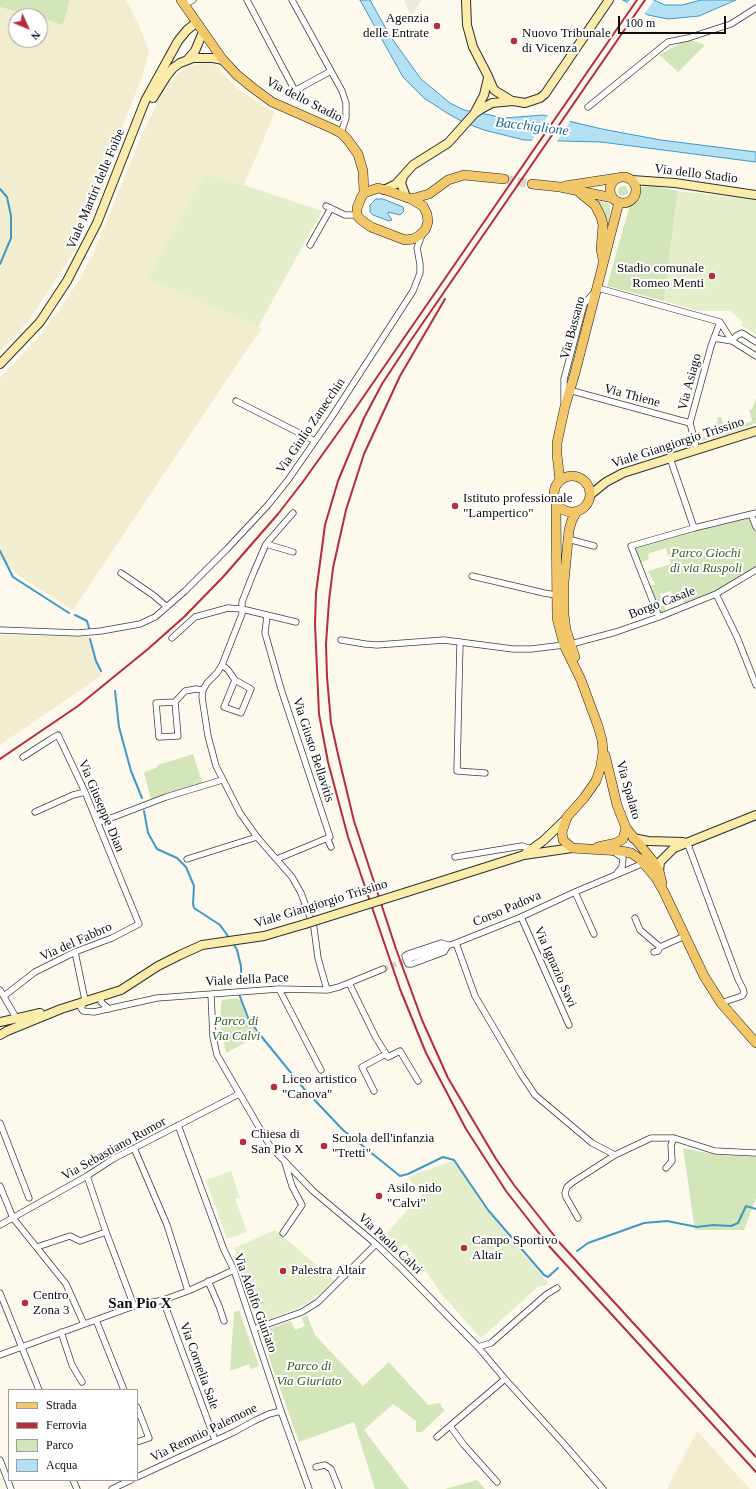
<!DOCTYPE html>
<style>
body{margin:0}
#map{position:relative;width:756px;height:1489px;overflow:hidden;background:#fef9ed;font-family:Georgia,serif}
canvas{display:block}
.legend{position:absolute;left:8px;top:1389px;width:130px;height:92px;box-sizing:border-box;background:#fff;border:1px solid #9e9e9e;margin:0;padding:5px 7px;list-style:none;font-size:12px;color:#0c0c0c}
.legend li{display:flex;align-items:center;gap:8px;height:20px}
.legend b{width:20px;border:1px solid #9e9e9e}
.north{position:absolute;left:8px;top:8px;width:40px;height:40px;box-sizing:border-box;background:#fff;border:1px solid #9e9e9e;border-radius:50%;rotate:134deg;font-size:11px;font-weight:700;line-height:16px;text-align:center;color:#0c0c0c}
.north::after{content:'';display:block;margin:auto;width:14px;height:18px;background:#b52c3c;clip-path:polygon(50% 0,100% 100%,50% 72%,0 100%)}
.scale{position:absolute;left:618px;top:16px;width:108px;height:18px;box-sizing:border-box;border:2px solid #0c0c0c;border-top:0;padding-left:5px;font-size:12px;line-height:14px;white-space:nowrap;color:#0c0c0c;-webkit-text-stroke:3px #fff;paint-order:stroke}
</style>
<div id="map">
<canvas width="756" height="1489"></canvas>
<ul class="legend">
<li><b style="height:5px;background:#f1c76a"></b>Strada</li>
<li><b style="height:5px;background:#b52c3c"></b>Ferrovia</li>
<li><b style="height:11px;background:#d3e6b9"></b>Parco</li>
<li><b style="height:11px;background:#b4e0f3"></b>Acqua</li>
</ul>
<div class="north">N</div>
<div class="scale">100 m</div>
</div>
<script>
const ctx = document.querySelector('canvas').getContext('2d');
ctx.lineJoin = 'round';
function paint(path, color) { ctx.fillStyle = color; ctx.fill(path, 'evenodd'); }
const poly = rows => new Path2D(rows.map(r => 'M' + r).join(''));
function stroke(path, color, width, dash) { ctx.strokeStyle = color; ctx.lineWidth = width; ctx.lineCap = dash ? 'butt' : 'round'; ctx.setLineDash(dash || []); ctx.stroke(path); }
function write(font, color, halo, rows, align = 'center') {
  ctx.font = font + ' Georgia,serif'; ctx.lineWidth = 4; ctx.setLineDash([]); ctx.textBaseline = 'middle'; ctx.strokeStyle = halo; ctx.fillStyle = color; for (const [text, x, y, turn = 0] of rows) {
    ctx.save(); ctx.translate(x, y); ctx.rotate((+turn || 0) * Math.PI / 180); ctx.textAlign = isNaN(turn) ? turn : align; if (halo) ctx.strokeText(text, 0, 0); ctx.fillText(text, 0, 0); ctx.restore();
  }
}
paint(poly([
 [70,0,126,0,139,25,149,52,141,80,117,140,120,144,73,253,30,319,0,352,0,7,33,16,16,16,16,40,40,40,40,18,63,25],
 [205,63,214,64,238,89,260,104,275,112,244,185,204,174,147,279,262,329,248,348,73,610,18,575,2,558,0,561,0,378,38,337,58,312,81,277,94,252,141,137,159,99,177,74,184,69,193,65],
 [0,635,90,637,101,676,0,745],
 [697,1431,750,1489,667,1489]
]), '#f2edce');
paint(poly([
 [0,0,70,0,63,25,40,18,40,16,33,16,0,7],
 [688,39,705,45,678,72,659,55],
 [652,186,678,191,664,301,607,286,629,208,641,195,640,187],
 '618 191a5 5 0 1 1 10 0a5 5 0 1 1-10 0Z',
 [594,200,610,204,610,214,608,226,606,218,603,210],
 [756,398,756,423,736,431,702,441,698,441,698,439,713,433,718,419,716,418,721,417,725,430,752,421,749,410,752,409],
 [751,514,756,527,756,570,740,581,684,605,681,594,673,597,671,591,660,594,667,614,659,617,647,587,655,584,648,571,671,564,666,548,648,554,649,559,638,564,633,547],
 [193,754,203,784,155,799,151,799,144,773,145,772,158,767,158,765],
 [237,998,241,1000,248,1019,259,1035,226,1053,220,1024,221,1004,222,1000],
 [683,1148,717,1155,756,1157,756,1198,744,1230,695,1230],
 [239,1310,259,1366,251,1369,249,1364,230,1371,234,1312],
 [307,1315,315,1335,363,1386,389,1362,428,1405,440,1403,444,1411,422,1432,416,1432,416,1421,393,1404,364,1430,409,1489,375,1489,354,1422,299,1442,260,1332,291,1321,295,1330,305,1326,302,1318],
 [477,1480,485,1489,445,1489]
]), '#d3e6b9');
paint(poly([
 [204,174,244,185,322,211,258,327,147,279],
 [678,191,756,200,756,335,741,325,743,322,730,311,700,311,664,301],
 [452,1161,456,1163,487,1211,549,1284,538,1287,482,1337,480,1337,444,1297,407,1246,405,1244,398,1250,383,1237,423,1193,411,1182,408,1177],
 [231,1171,240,1198,235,1198,247,1232,227,1239,206,1180],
 [275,1230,333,1279,333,1281,319,1295,315,1296,305,1305,267,1320,263,1320,256,1313,239,1263,245,1261,242,1254,237,1255,234,1248]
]), '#e4eeca');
paint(poly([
 [404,0,422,0,411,15]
]), '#ede8dd');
const water = poly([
 [360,0,370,0,390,36,421,79,450,103,464,110,505,118,543,115,602,129,661,140,756,152,756,162,601,142,524,140,484,130,463,122,447,113,424,98,403,77,360,0],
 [623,0,654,0,665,5,682,5,701,0,736,0,699,16,668,19,648,15,623,0],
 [376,199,383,199,403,207,404,211,400,215,388,212,388,214,392,220,389,221,373,215,370,212,370,205,376,199]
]);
paint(water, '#b4e0f3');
stroke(water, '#3f99c6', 1);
paint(poly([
 [630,0,654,0,644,15,627,4],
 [549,114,571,120,556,143,531,142]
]), '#fef9ed');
stroke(poly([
 [0,189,7,197,11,216,11,238,0,264],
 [0,551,13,577,69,613],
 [75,615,87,621,89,628],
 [90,639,96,661,101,671],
 [115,691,119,727,131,771,142,798],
 [144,811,148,833,157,849,177,858,186,867,194,886,193,904,194,908,220,925,230,939],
 [233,943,237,950,241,966,241,980],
 [239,994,249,1020,261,1036,305,1090,343,1130,400,1176,408,1174,443,1157,454,1160,488,1210,544,1275,548,1277,558,1268],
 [577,1251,588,1243,644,1223,667,1221,697,1227,713,1225,731,1226,738,1223,746,1206,756,1209]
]), '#3f99c6', 2);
stroke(poly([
 [383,969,409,959]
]), '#dad5cb', 5.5, [5.5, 3]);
stroke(poly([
 [504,179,532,184]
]), '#dad5cb', 9, [9, 4.5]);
const street = poly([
 [247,0,294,89,298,89,331,71],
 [292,0,342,91,346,103,346,118,341,133],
 [184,5,193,0],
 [588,107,668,42,688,38,731,24,756,8],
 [326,206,345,215,357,215],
 [310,245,331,208],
 [714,338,732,341,736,336,742,333,756,342],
 [569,390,690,423],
 [236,401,315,441],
 [564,401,564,379,584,304,598,288,720,322,732,341,756,356],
 [697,450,690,423,711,346,720,322],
 [670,458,694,528],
 [293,513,266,544,253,574,242,602,242,614,222,665,217,673,207,683,203,690,202,697,208,736,216,766,240,813,257,837,292,877,301,893,314,928,318,958,327,990],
 [751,514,756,527],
 [568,539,594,546],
 [266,544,293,552],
 [121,573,153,595,167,607],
 [472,576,544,593,556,595],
 [716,594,737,637,756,685],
 [267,615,265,633,281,689,330,837,277,859],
 [659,617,631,546,694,528,756,513],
 [0,630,78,633,101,631,140,624,155,617,185,591,227,549,268,505,288,480,331,418,413,291,420,273,420,264,417,248,422,235],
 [172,638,195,617,228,608,242,609,296,622],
 [341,640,365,644,377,645,444,640,513,649,531,649,564,645],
 [460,642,457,771,485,773],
 [571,644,616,632,659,617,716,594,756,570],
 [222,665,228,670,235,680,224,707,241,713,251,689,235,680],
 [175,702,156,703,159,737,178,736,175,702,185,691,196,689,203,690],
 [35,812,73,795,85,792],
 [98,823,166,797,222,780],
 [327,838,331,847],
 [687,842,738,979,743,989,744,993,742,996,721,1003],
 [614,852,623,858,622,867,617,873],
 [455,857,522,846,532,849],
 [187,859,257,837],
 [575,892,594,934],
 [521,917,569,1025],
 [635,918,640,930,660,947],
 [441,943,448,945,444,952,412,964,408,964,405,956,408,954,441,943],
 [456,943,475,996,521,1074,535,1095,592,1143,615,1155,651,1138,674,1138,715,1151,756,1153],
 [75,952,85,1000,81,1008,83,1011,94,1012,157,998,279,989,327,990,339,987,383,969],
 [654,952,658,951,660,947,685,936],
 [409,959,456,943,521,917,575,892,644,863],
 [349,983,376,1038,388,1057,400,1051,418,1081],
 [279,989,321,1070],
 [0,990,18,1021],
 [211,994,213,1037,217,1055,270,1146,313,1191,376,1244,401,1268,478,1347,505,1379,564,1444,603,1489],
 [4,996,35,972,75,952,112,938,139,924,85,792,58,735,51,739,23,757],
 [101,996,101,1002,109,1009],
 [374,1091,362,1067,386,1054],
 [0,1123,29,1198],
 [178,1125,224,1250,234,1270,281,1411,309,1489],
 [134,1148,167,1225,188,1291],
 [666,1168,672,1161,671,1145,674,1138],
 [87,1176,106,1232,134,1306],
 [0,1186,13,1218,66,1284,84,1324],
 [578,1218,566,1197,565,1193,567,1187,573,1182,615,1155],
 [0,1225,87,1176,113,1159,239,1094],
 [283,1233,302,1205,292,1186,285,1163],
 [37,1247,70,1236,80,1241,106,1232],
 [208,1281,219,1306,224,1321],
 [0,1293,39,1390],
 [163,1300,215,1440],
 [96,1320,124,1390],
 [254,1329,302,1312,318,1302,376,1244],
 [61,1332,72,1365,82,1382],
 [478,1347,491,1343,547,1294,557,1288],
 [0,1355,134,1306,163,1300,188,1291,234,1270],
 [137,1407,149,1438,137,1442],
 [450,1426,464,1445,497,1482],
 [437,1437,505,1379],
 [0,1460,11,1489],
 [316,1467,325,1465,331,1469,339,1489],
 [137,1477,234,1432,254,1421,269,1414,281,1411],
 [73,1480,77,1489],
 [112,1489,131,1480]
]);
const secondary = poly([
 [466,0,467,25,473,47,487,74,494,90,512,101],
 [188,59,195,51,203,32],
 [153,98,166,77,173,68,180,63,193,58,213,58,223,60],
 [475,112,484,95,488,78],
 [403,177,401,183,406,197],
 [632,180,675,183,756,195],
 [384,190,396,184,413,165,448,143,474,114,481,109,492,103,513,101,525,103,540,98,545,94,609,0],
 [0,364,40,322,67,281,97,223,145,101,178,41,187,30,196,23],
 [590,495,606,482,623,473,756,431],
 [633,838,648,841,683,842],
 [526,853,543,841,567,818],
 [659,871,660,862,674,848,756,815],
 [407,892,524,855,572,848],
 [0,1022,40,1013],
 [0,1035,7,1031,61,1009,121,990,158,966,180,955,202,945,264,936,305,924]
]);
const primary = poly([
 [181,0,223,60,237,75,253,88,272,102,331,128,341,133,347,139,358,154,363,171,364,193],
 '610 190a13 13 0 1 1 26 0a13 13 0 1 1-26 0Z',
 [532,184,560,187,613,198],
 [565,186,617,178],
 [378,188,389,191,411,199,423,206,427,214,428,222,425,230,420,235,413,239,405,240,371,227,360,219,357,215,357,208,361,198,364,193,378,188],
 [580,193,595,205,601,217,603,225,601,249,603,259],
 [411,199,429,194,448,180,464,175,504,179],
 '554 494a18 18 0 1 1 36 0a18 18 0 1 1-36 0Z',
 [560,481,557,455,557,443,565,406,575,373,619,202],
 [556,503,557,618,564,645,581,680,598,726,602,740,603,752,601,766,596,781,584,798,567,817,562,832,563,840,572,848,621,851,631,853,640,859,656,878,664,892,704,976,721,1003,756,1043],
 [575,657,566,630,564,615,564,582,569,530,572,520,577,511],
 [605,755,617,805,626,828,653,861,659,871,662,883],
 [598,847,616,843,623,839,626,828]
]);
stroke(street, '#3f3f3f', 7);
stroke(secondary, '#2e2e2e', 10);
stroke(primary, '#1d1d1d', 10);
stroke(street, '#fff', 5.5);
stroke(secondary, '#fbecab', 8);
stroke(primary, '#f1c76a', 9);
stroke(poly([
 [645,0,409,343,382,384,364,418,338,481,325,525,316,593,315,624,319,714,328,762,348,837,400,989,426,1053,466,1129,506,1191,549,1246,756,1472],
 [445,299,400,376,364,454,346,510,333,568,329,601,326,644,327,677,331,723,340,763,354,821,396,949,422,1020,448,1078,496,1159,514,1185,560,1243,756,1457],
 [0,759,78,706,148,649,184,617,223,577,278,514,302,483,355,409,637,0]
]), '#b52c3c', 2);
const secondaryBridge = poly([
 [305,924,407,892]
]);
stroke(secondaryBridge, '#2e2e2e', 10, []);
stroke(secondaryBridge, '#fbecab', 8);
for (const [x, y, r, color] of [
 [437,26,4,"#b52c3c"],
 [514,41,4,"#b52c3c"],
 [712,276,4,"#b52c3c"],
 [455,506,4,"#b52c3c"],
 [274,1087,4,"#b52c3c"],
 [243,1142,4,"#b52c3c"],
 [324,1146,4,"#b52c3c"],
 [379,1196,4,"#b52c3c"],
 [464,1248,4,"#b52c3c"],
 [283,1271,4,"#b52c3c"],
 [25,1303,4,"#b52c3c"]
]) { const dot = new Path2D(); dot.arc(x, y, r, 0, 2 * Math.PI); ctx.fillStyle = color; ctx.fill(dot); stroke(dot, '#fff', 1.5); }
write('13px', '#0c0c0c', '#fff', [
 ["Agenzia",429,19,"right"],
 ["delle Entrate",429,34,"right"],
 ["Nuovo Tribunale",522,34],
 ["di Vicenza",522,49],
 ["Stadio comunale",704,269,"right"],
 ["Romeo Menti",704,284,"right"],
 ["Istituto professionale",463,499],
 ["\"Lampertico\"",463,514],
 ["Liceo artistico",282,1080],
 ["\"Canova\"",282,1095],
 ["Chiesa di",251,1135],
 ["San Pio X",251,1150],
 ["Scuola dell'infanzia",332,1139],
 ["\"Tretti\"",332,1154],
 ["Asilo nido",387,1189],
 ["\"Calvi\"",387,1204],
 ["Campo Sportivo",472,1241],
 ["Altair",472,1256],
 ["Palestra Altair",291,1271],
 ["Centro",33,1296],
 ["Zona 3",33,1311]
], 'left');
write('13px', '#0c0c0c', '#fff', [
 ["Via dello Stadio",304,100,27],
 ["Via dello Stadio",696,174,7],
 ["Viale Martiri delle Foibe",96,189,-67],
 ["Via Bassano",573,328,-75],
 ["Via Asiago",690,382,-75],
 ["Via Thiene",632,396,15],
 ["Via Giulio Zanecchin",311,426,-56],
 ["Viale Giangiorgio Trissino",678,443,-18],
 ["Borgo Casale",662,603,-21],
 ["Via Giusto Bellavitis",313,750,72],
 ["Via Spalato",628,790,74],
 ["Via Giuseppe Dian",101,806,67],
 ["Viale Giangiorgio Trissino",321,904,-17],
 ["Corso Padova",507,909,-23],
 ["Via del Fabbro",76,942,-24],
 ["Via Ignazio Savi",555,967,66],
 ["Viale della Pace",247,980,-3],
 ["Via Sebastiano Rumor",114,1149,-29],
 ["Via Paolo Calvi",390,1244,43],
 ["Via Adolfo Giuriato",255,1303,70],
 ["Via Cornelia Sale",199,1366,70],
 ["Via Remnio Palemone",204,1433,-26]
]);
write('italic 13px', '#326020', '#fff', [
 ["Parco Giochi",706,554],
 ["di via Ruspoli",706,569],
 ["Parco di",236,1022],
 ["Via Calvi",236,1037],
 ["Parco di",309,1367],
 ["Via Giuriato",309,1382]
]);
write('italic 14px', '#1d6a97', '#fff', [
 ["Bacchiglione",532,127,7]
]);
write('bold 15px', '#0c0c0c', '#fff', [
 ["San Pio X",140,1304]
]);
</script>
